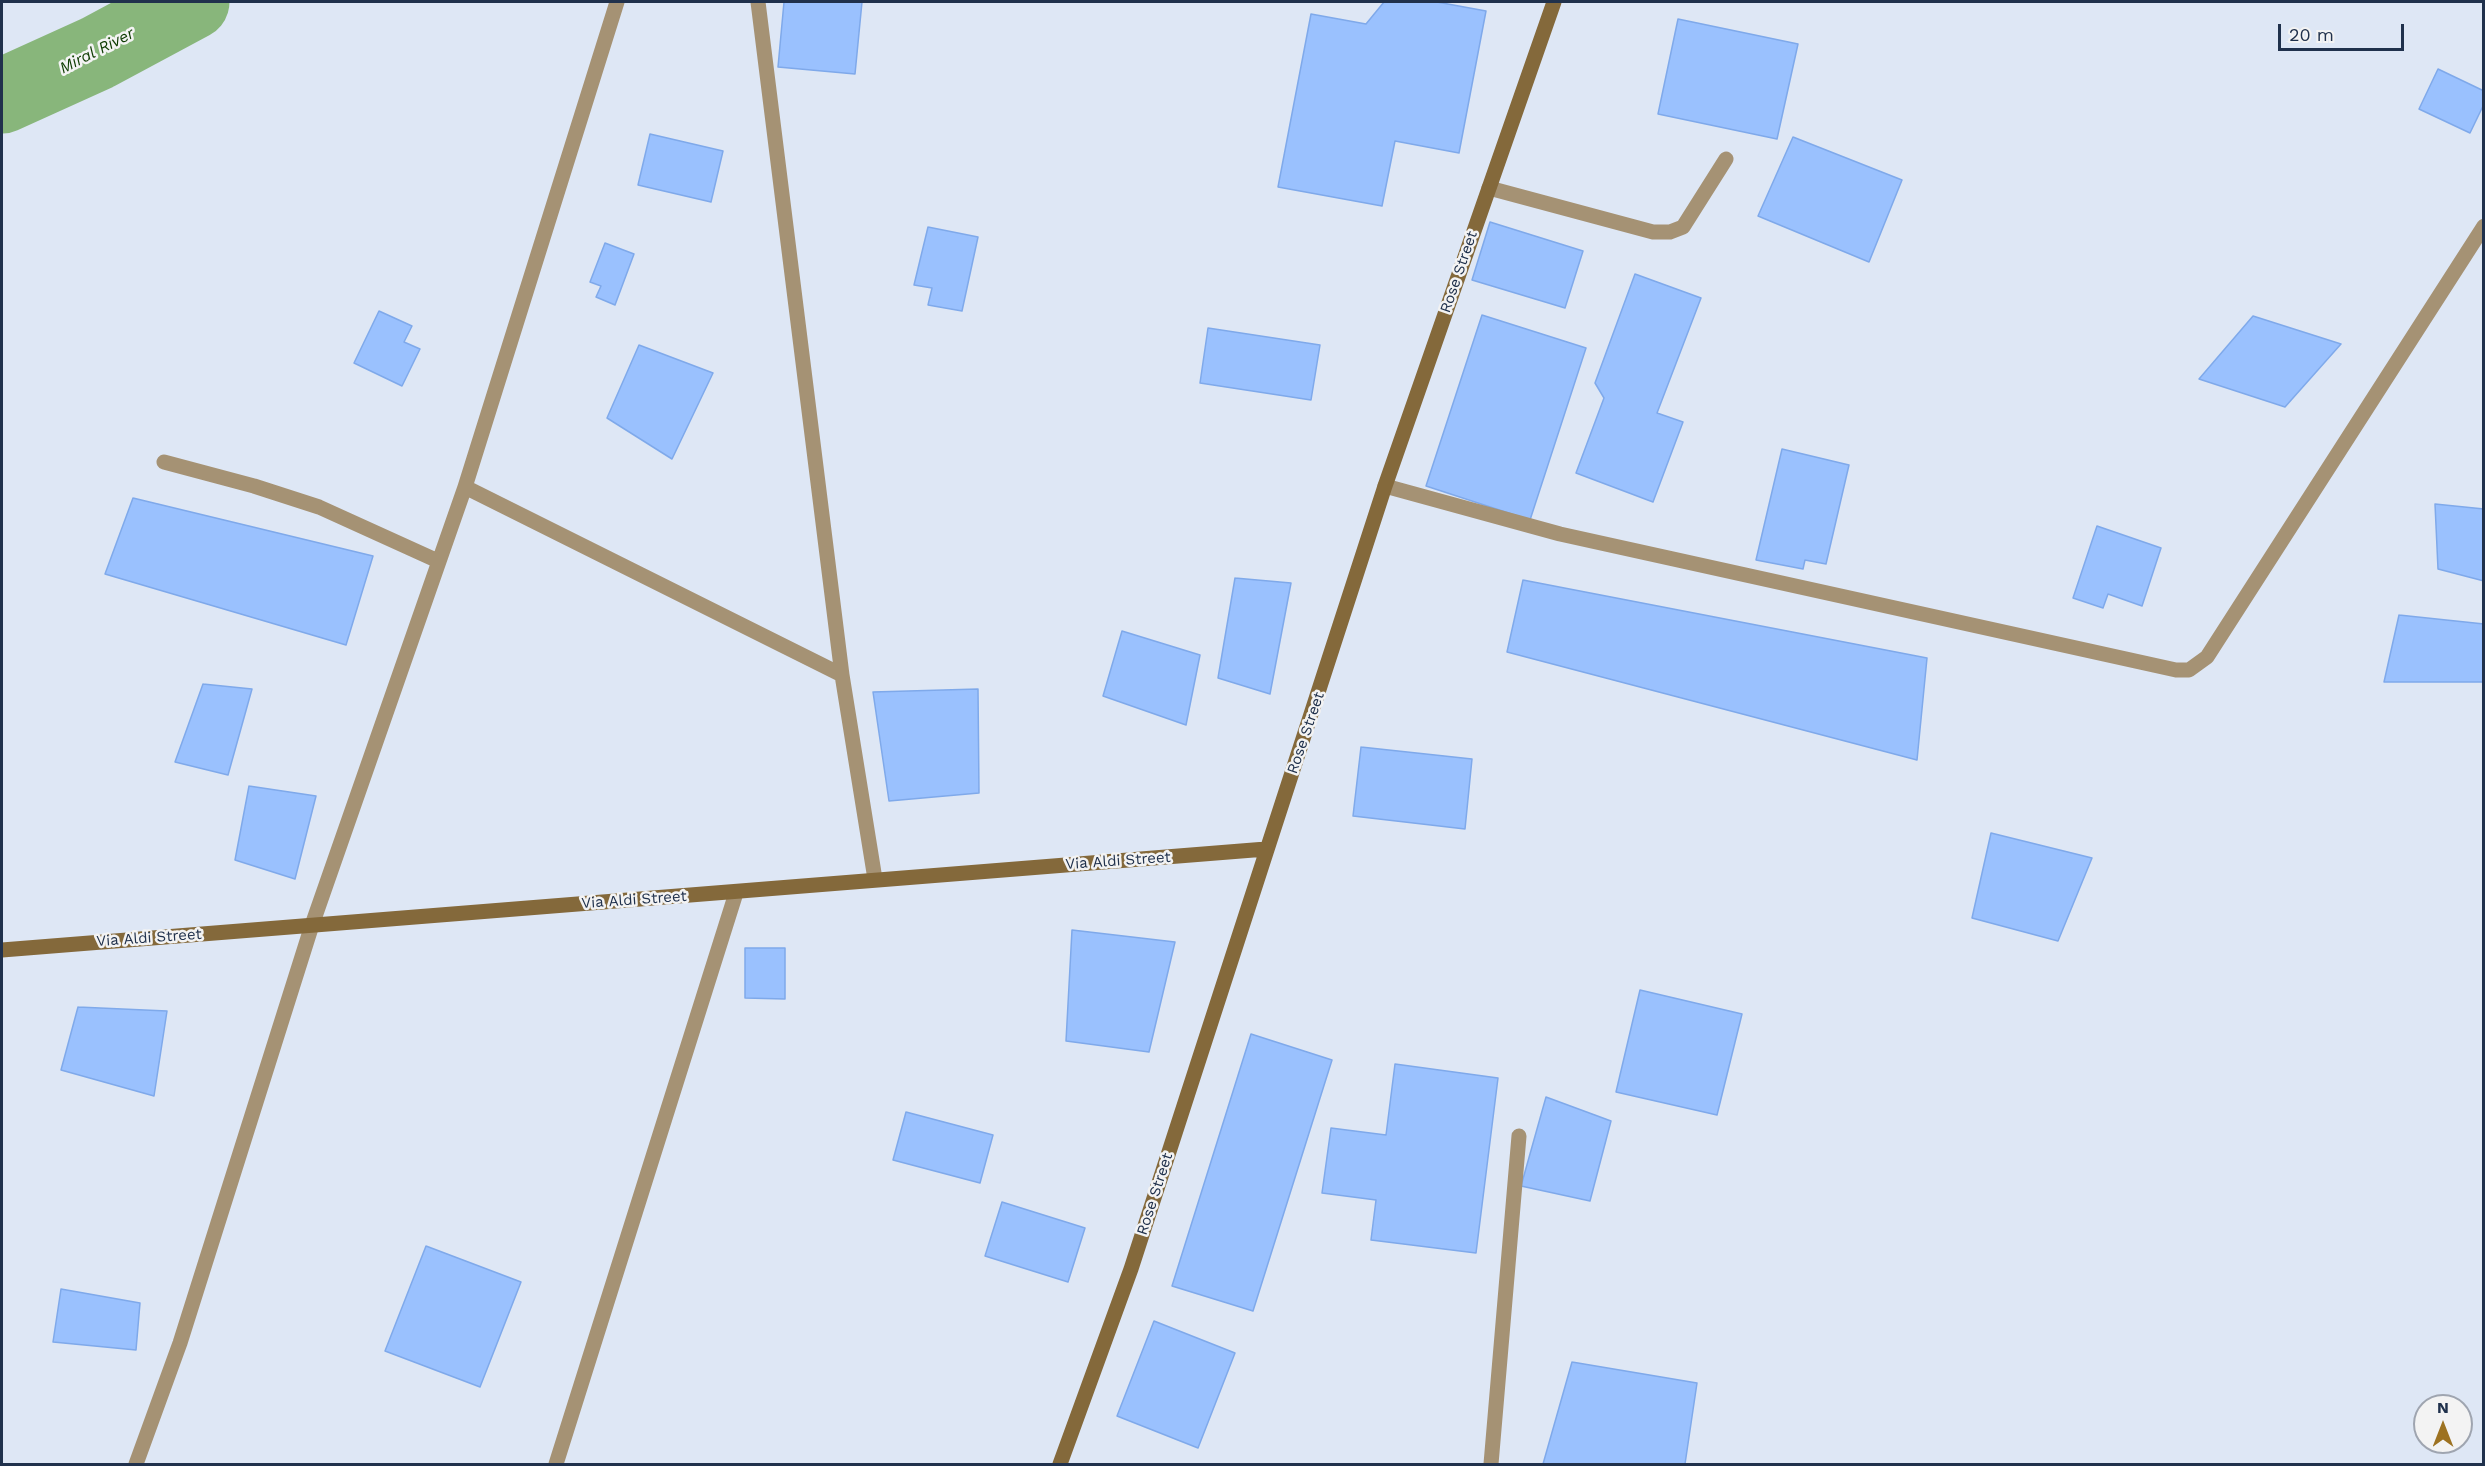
<!DOCTYPE html>
<style>
body{margin:0}
#map{position:relative;width:2485px;height:1466px;overflow:hidden;background:#dee7f5;font-family:"Work Sans",sans-serif}
canvas{display:block}
.frame{position:absolute;inset:0;border:3px solid #20314c;pointer-events:none}
.north{position:absolute;left:2413px;top:1394px;width:60px;height:60px;box-sizing:border-box;background:#f3f3f3;border:2px solid #9fa5b0;border-radius:50%;rotate:0deg;font-size:16px;font-weight:700;line-height:24px;text-align:center;color:#20314c}
.north::after{content:'';display:block;margin:auto;width:21px;height:27px;background:#9d7221;clip-path:polygon(50% 0,100% 100%,50% 72%,0 100%)}
.scale{position:absolute;left:2278px;top:24px;width:126px;height:27px;box-sizing:border-box;border:3px solid #20314c;border-top:0;padding-left:8px;font-size:18px;line-height:21px;white-space:nowrap;color:#20314c;-webkit-text-stroke:4px #f3f3f3;paint-order:stroke}
</style>
<div id="map">
<canvas width="2485" height="1466"></canvas>
<div class="frame"></div>
<div class="north">N</div>
<div class="scale">20 m</div>
</div>
<script>
const ctx = document.querySelector('canvas').getContext('2d');
ctx.lineJoin = 'round';
const poly = rows => new Path2D(rows.map(r => 'M' + r).join(''));
function stroke(path, color, width, dash) { ctx.strokeStyle = color; ctx.lineWidth = width; ctx.lineCap = dash ? 'butt' : 'round'; ctx.setLineDash(dash || []); ctx.stroke(path); }
function paint(path, color) { ctx.fillStyle = color; ctx.fill(path, 'evenodd'); }
function write(font, color, halo, rows, align = 'center') {
  ctx.font = font + ' "Work Sans",sans-serif'; ctx.lineWidth = 5; ctx.setLineDash([]); ctx.textBaseline = 'middle'; ctx.strokeStyle = halo; ctx.fillStyle = color; for (const [text, x, y, turn = 0] of rows) {
    ctx.save(); ctx.translate(x, y); ctx.rotate((+turn || 0) * Math.PI / 180); ctx.textAlign = isNaN(turn) ? turn : align; if (halo) ctx.strokeText(text, 0, 0); ctx.fillText(text, 0, 0); ctx.restore();
  }
}
stroke(poly([
 [2,96,97,53,192,2]
]), '#88b67b', 75);
const building = poly([
 [784,2,862,2,855,74,778,67,784,2],
 [1384,2,1437,2,1486,11,1459,153,1395,141,1382,206,1278,187,1311,14,1366,24,1384,2],
 [1678,19,1798,44,1777,139,1658,114,1678,19],
 [2438,69,2484,91,2484,104,2470,133,2419,109,2438,69],
 [650,134,723,151,711,202,638,185,650,134],
 [1793,137,1902,180,1869,262,1758,216,1793,137],
 [1490,222,1583,251,1565,308,1472,280,1490,222],
 [928,227,978,237,962,311,928,305,932,288,914,285,928,227],
 [605,243,634,254,615,305,596,297,601,286,590,282,605,243],
 [1635,274,1701,298,1657,413,1683,422,1653,502,1576,473,1604,398,1595,383,1635,274],
 [379,311,412,326,404,342,420,349,402,386,354,363,379,311],
 [1482,315,1586,348,1530,520,1426,486,1482,315],
 [2253,316,2341,344,2285,407,2199,379,2253,316],
 [1208,328,1320,345,1311,400,1200,383,1208,328],
 [639,345,713,373,672,459,607,418,639,345],
 [1782,449,1849,465,1826,564,1805,560,1803,569,1756,560,1782,449],
 [133,498,373,556,346,645,105,574,133,498],
 [2435,504,2484,509,2484,581,2438,569,2435,504],
 [2097,526,2161,548,2142,606,2108,594,2103,608,2073,598,2097,526],
 [1235,578,1291,583,1270,694,1218,678,1235,578],
 [1523,580,1927,658,1917,760,1507,652,1523,580],
 [2399,615,2484,624,2484,682,2384,682,2399,615],
 [1122,631,1200,655,1186,725,1103,696,1122,631],
 [203,684,252,689,228,775,175,762,203,684],
 [978,689,979,793,889,801,873,692,978,689],
 [1361,747,1472,759,1465,829,1353,816,1361,747],
 [249,786,316,796,295,879,235,860,249,786],
 [1991,833,2092,858,2058,941,1972,918,1991,833],
 [1072,930,1175,942,1149,1052,1066,1041,1072,930],
 [745,948,785,948,785,999,745,998,745,948],
 [1640,990,1742,1014,1717,1115,1616,1092,1640,990],
 [78,1007,167,1011,154,1096,61,1070,78,1007],
 [1251,1034,1332,1060,1253,1311,1172,1286,1251,1034],
 [1395,1064,1498,1078,1476,1253,1371,1240,1376,1200,1322,1193,1331,1128,1386,1135,1395,1064],
 [1546,1097,1611,1121,1590,1201,1521,1186,1546,1097],
 [906,1112,993,1135,980,1183,893,1160,906,1112],
 [1002,1202,1085,1228,1068,1282,985,1256,1002,1202],
 [426,1246,521,1282,480,1387,385,1351,426,1246],
 [61,1289,140,1303,136,1350,53,1342,61,1289],
 [1154,1321,1235,1353,1198,1448,1117,1416,1154,1321],
 [1572,1362,1697,1383,1685,1464,1543,1464,1572,1362]
]);
paint(building, '#9ac1fe');
stroke(building, '#7fa9ea', 1.5);
stroke(poly([
 [758,2,842,675,875,879],
 [1489,188,1653,232,1670,232,1683,227,1726,159],
 [164,462,254,486,319,507,438,561],
 [1385,486,1560,534,2176,670,2189,670,2207,657,2484,226],
 [465,487,842,675],
 [136,1464,180,1343,312,925,465,487,617,2],
 [556,1464,736,893],
 [1491,1464,1519,1136]
]), '#a59274', 15);
stroke(poly([
 [2,950,1266,849],
 [1060,1464,1131,1269,1385,486,1554,2]
]), '#84693b', 15);
write('15px', '#20314c', '#f3f3f3', [
 ["Rose Street",1459,272,-71],
 ["Rose Street",1306,733,-71],
 ["Via Aldi Street",1118,861,-4],
 ["Via Aldi Street",634,900,-4],
 ["Via Aldi Street",149,938,-4],
 ["Rose Street",1155,1194,-72]
]);
write('italic 16px', '#0d3b00', '#f3f3f3', [
 ["Miral River",97,51,-27]
]);
</script>
